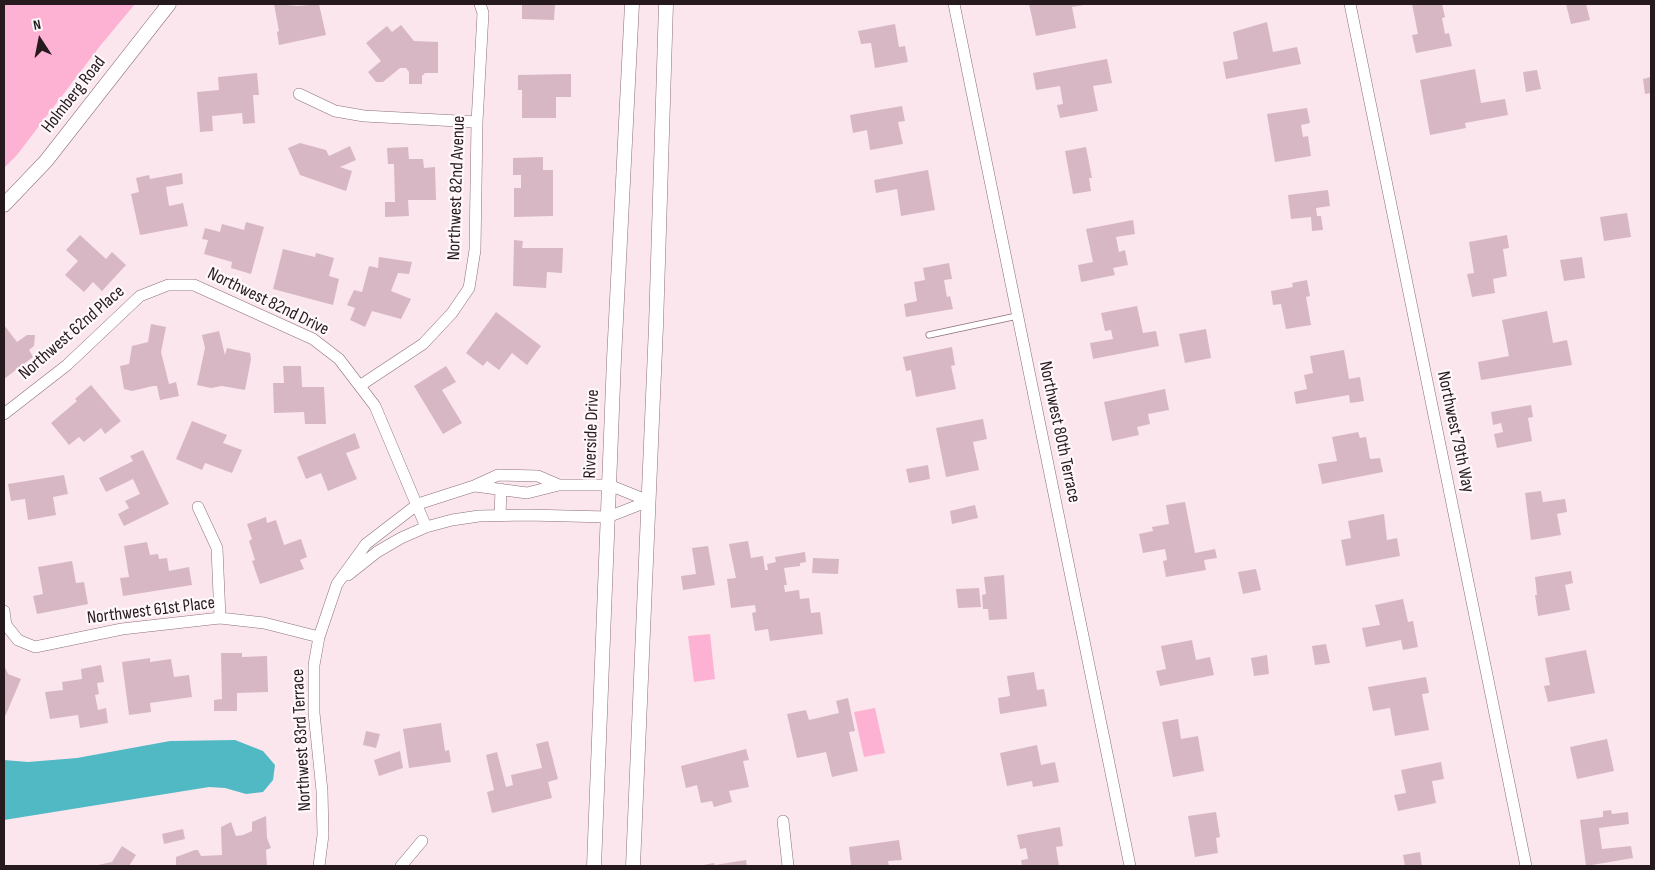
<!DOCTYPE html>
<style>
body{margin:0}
#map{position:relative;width:1655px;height:870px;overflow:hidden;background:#fbe6ee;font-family:"Sofia Sans Condensed",sans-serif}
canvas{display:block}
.frame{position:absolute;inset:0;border:5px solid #261a1f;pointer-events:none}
.north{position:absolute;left:15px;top:15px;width:50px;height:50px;-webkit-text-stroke:4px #fff8fa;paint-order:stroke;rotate:349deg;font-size:14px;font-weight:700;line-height:20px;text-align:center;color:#261a1f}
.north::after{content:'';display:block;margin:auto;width:18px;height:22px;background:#261a1f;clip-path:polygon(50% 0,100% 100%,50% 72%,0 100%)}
</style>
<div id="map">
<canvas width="1655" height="870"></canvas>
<div class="frame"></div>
<div class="north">N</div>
</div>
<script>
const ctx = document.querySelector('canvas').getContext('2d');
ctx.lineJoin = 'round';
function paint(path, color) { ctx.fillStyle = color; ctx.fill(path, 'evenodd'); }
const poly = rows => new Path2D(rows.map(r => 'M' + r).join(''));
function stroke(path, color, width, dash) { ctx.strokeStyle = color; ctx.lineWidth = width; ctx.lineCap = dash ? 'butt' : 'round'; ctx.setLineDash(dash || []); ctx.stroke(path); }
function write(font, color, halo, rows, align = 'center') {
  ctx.font = font + ' "Sofia Sans Condensed",sans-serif'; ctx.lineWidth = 4.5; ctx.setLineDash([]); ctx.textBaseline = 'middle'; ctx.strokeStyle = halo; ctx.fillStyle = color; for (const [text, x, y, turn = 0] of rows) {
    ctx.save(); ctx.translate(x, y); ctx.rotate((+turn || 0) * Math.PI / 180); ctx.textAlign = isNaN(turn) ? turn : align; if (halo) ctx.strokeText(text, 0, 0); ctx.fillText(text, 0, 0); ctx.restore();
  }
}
paint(poly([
 [4,4,135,4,100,46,17,155,4,168],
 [710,634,715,679,694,682,688,636],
 [875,708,885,753,864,757,854,712]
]), '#feb2d3');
paint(poly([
 [235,740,263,751,275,765,273,780,263,792,246,794,225,788,209,787,4,820,4,760,28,762,77,758,170,741]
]), '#50b9c4');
paint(poly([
 [274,4,298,6,319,4,326,35,279,45,277,32,279,31],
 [522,4,555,4,554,20,522,19],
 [1029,4,1084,4,1084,5,1072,7,1076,28,1036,36],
 [1412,4,1442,4,1445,17,1442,18,1445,34,1449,33,1452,46,1416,53,1412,35,1418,34],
 [1566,4,1586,4,1590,20,1571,24],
 [1267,22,1273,52,1297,47,1301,64,1226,79,1223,62,1238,59,1233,32],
 [895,24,899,47,905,46,908,62,875,68,871,43,861,44,858,31],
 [401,25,414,41,438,42,438,73,425,73,422,76,422,84,409,84,409,72,406,68,400,68,383,82,376,82,368,72,381,61,366,43,387,26,392,32],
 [1107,59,1112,83,1093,86,1098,111,1060,118,1057,105,1063,104,1060,86,1036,90,1033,73],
 [1475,69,1481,103,1505,99,1508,115,1465,123,1466,128,1430,135,1420,80],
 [1537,70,1541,89,1526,92,1523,72],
 [257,73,259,95,253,95,255,123,243,124,242,113,212,116,213,131,200,132,197,92,219,90,218,77],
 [571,74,571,97,556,97,556,118,522,118,522,90,518,90,518,75],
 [1651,77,1651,93,1645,94,1643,79],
 [902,106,905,121,898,122,903,144,870,150,867,130,853,133,850,115],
 [1307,108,1310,123,1301,125,1303,137,1308,136,1311,156,1275,162,1267,114],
 [300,143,326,150,329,156,350,146,356,160,340,167,352,171,346,191,300,175,288,148],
 [408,147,409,159,423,159,424,168,435,167,436,200,408,200,409,216,385,217,385,202,395,202,394,164,388,164,387,148],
 [1086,147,1092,178,1089,178,1091,191,1073,194,1065,151],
 [543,157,543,170,553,170,553,216,514,217,514,188,521,188,521,175,513,175,513,158],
 [928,170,935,210,901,216,897,189,876,193,874,180],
 [182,173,183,184,166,187,169,206,183,203,188,226,140,235,131,194,139,192,136,178,149,175,150,179],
 [1328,190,1330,206,1316,208,1317,216,1321,216,1323,230,1312,231,1311,217,1291,219,1288,195],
 [1627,213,1631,237,1604,241,1600,217],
 [1133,220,1135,234,1116,237,1119,252,1125,250,1128,265,1113,268,1115,275,1081,282,1078,265,1093,262,1086,229],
 [246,222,264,227,251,274,231,268,232,262,204,254,208,240,202,239,205,228,220,232,222,224,244,230],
 [80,235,106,259,112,252,126,265,102,291,93,282,84,292,65,275,78,261,66,250],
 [1507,235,1509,248,1503,249,1507,276,1493,279,1495,293,1472,297,1467,274,1474,273,1469,242],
 [514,240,523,241,522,248,563,248,562,273,547,272,546,288,513,286],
 [283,249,315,257,316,253,334,258,329,276,339,279,333,305,273,289],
 [379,257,412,262,409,274,398,273,391,291,411,299,401,319,372,311,365,327,350,320,355,308,347,305,354,290,362,292,369,266,378,268],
 [1582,257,1585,278,1564,281,1560,260],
 [949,263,952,279,944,280,947,297,950,296,953,309,906,317,904,304,917,301,914,282,925,280,923,268],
 [1307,280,1310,296,1306,297,1311,325,1286,329,1281,304,1273,305,1271,291,1293,287,1292,283],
 [1137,306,1143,333,1156,331,1159,346,1093,359,1090,343,1113,339,1111,330,1105,331,1101,313],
 [1547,311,1553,343,1567,340,1572,365,1481,380,1478,362,1509,356,1502,320],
 [496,312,541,346,527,365,512,353,499,370,487,361,483,366,466,353],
 [151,324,166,327,161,352,169,384,176,382,179,396,160,400,157,386,153,386,132,391,124,389,120,366,129,364,132,346,148,342],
 [4,325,17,342,27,335,35,335,34,346,29,350,33,357,4,379],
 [1206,329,1211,358,1185,363,1179,334],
 [219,331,225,355,227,348,250,353,251,359,245,390,222,386,211,388,197,385,205,348,202,335],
 [952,347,955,365,951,366,956,389,916,397,911,370,906,371,903,357],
 [1344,350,1349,379,1360,377,1364,401,1350,403,1349,395,1296,404,1294,392,1307,389,1304,375,1313,373,1310,356],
 [283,366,301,366,302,387,324,387,326,424,305,424,304,412,274,413,273,383,284,383],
 [446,366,456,382,442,390,462,423,443,434,414,386],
 [91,385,121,421,105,434,101,428,84,442,79,437,69,445,51,423,77,401,75,399],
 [1165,389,1169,410,1148,414,1150,424,1137,427,1139,435,1112,441,1104,402],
 [1531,405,1533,417,1528,418,1532,441,1497,448,1494,434,1503,432,1501,423,1493,425,1491,412],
 [983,419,987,439,973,442,979,470,946,477,936,428],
 [192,421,227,435,223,443,242,450,232,473,205,463,202,470,176,459],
 [1358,432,1360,438,1366,437,1370,459,1380,458,1383,472,1322,484,1318,464,1337,461,1332,437],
 [355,433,360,448,346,453,357,479,328,491,321,473,306,479,297,457],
 [143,450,169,504,124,526,118,514,129,508,125,501,140,494,133,479,106,492,99,478,133,461,130,456],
 [928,465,930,479,909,483,906,469],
 [64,475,68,494,53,497,56,515,28,520,25,499,11,501,8,484],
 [1541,491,1543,502,1565,499,1567,512,1557,514,1561,535,1531,540,1525,493],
 [1185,502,1195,553,1215,549,1217,558,1204,560,1206,570,1166,577,1163,561,1167,560,1165,549,1143,553,1139,534,1153,531,1152,527,1169,524,1166,505],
 [975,505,978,518,952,524,950,511],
 [1384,514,1387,540,1397,538,1400,556,1346,566,1341,540,1351,538,1348,521],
 [266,517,267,523,276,520,284,545,301,539,307,557,300,560,304,569,260,584,252,561,255,560,249,541,252,539,247,524],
 [748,541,751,558,763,556,765,570,768,570,767,564,776,562,775,557,805,552,806,562,800,563,800,566,784,568,787,585,784,585,785,592,799,590,800,599,809,598,811,613,820,612,823,634,770,641,768,629,755,631,752,613,756,612,755,605,731,608,727,579,736,578,729,544],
 [147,542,150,555,158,554,159,559,167,558,169,571,189,567,192,585,123,596,120,578,129,577,124,546],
 [708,546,715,585,683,590,681,576,696,574,692,548],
 [813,558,839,559,838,574,812,573],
 [72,561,76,583,84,582,88,604,37,614,33,596,43,594,38,567],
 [1256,569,1261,590,1243,594,1238,572],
 [1571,571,1573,583,1565,585,1570,610,1538,616,1535,595,1537,595,1535,577],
 [1004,575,1007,619,989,620,988,609,983,609,982,595,986,594,984,577],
 [979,588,981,607,958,608,956,589],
 [1403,599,1408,622,1413,621,1418,647,1403,650,1401,640,1366,647,1362,628,1380,625,1375,605],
 [1192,640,1196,660,1210,657,1214,675,1160,686,1156,671,1166,669,1161,646],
 [1326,644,1330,663,1315,665,1312,646],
 [1586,650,1595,693,1548,702,1544,686,1550,685,1545,658],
 [221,653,242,653,242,657,267,656,268,692,237,693,237,711,214,711,214,700,222,699],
 [1267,655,1269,674,1254,676,1251,658],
 [150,658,150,662,171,659,174,677,189,675,192,697,150,703,151,712,129,715,122,662],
 [4,665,8,674,21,679,4,719],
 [101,665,104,682,97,683,99,694,95,695,98,710,106,708,108,723,80,728,78,715,50,719,45,692,63,690,62,682,82,679,81,669],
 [1034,672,1037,690,1044,689,1047,706,1000,714,998,698,1010,696,1007,676],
 [1426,677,1429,693,1422,694,1429,730,1395,736,1390,708,1373,711,1368,687],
 [848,698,855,731,849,732,858,771,832,777,826,752,797,758,787,714,806,710,809,720,839,713,836,701],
 [1178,719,1181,739,1198,736,1204,771,1173,777,1162,722],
 [441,723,445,751,449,750,451,762,409,768,403,729],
 [366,731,380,734,376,748,363,745],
 [1607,739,1614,771,1577,779,1570,747],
 [548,741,558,779,548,782,552,798,492,813,487,792,494,790,486,755,497,752,506,787,513,785,511,775,542,768,536,744],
 [1037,745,1041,765,1055,762,1059,782,1033,787,1032,781,1007,786,1000,753],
 [746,749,749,760,743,761,749,787,729,791,732,802,714,807,712,801,701,803,697,785,686,788,681,766],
 [400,751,403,768,379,776,374,760],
 [1441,762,1444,779,1432,781,1436,803,1398,811,1394,795,1406,793,1401,770],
 [1611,810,1612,814,1628,812,1629,824,1599,828,1602,849,1631,846,1633,858,1586,866,1580,820,1603,817,1603,811],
 [1216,812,1220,837,1216,838,1218,853,1195,857,1188,816],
 [266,816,267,838,271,848,266,850,267,866,176,866,176,857,195,850,198,850,201,856,222,855,221,827,231,822,236,836,243,835,252,831,252,822],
 [1060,827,1063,846,1056,847,1059,866,1022,866,1021,860,1028,859,1026,848,1020,849,1017,835],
 [183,829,185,839,164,844,162,834],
 [899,840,902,860,888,861,889,866,851,866,849,847],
 [122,846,136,855,129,866,93,866,112,862],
 [1420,852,1422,866,1405,866,1403,855],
 [746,860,747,866,698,866,714,863,715,865]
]), '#d8b7c4');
const service = poly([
 [929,335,1017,316]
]);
const minor = poly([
 [954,4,1130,866],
 [1350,4,1526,866],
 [299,94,335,111,364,116,477,122],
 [361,385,423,344,452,313,469,288,475,250,477,122,483,13,480,4],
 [4,414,67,365,140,296,168,285,194,285,313,339,339,359,375,406,426,527],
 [475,486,527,493,559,485,609,485,649,501],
 [198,507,217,548,220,618],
 [500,515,501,489],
 [348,575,377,552,401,538,426,527,452,520,479,516,527,515,608,517,649,501],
 [4,611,6,625,18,640,35,647,122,629,220,618,264,623,319,637],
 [783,821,788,866],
 [319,866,323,835,322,791,314,713,314,665,319,637,337,584,366,544,418,504,474,486,498,475,538,476,559,485],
 [401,866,422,841]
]);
const tertiary = poly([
 [4,205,46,161,169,4],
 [594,866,614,359,632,4],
 [633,866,656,326,666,4]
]);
stroke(service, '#8d6f7b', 7);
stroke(minor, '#8d6f7b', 12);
stroke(tertiary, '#8d6f7b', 15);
stroke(service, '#fff', 5.5);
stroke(minor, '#fff', 11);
stroke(tertiary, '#fff', 14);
write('18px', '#261a1f', '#fff8fa', [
 ["Holmberg Road",74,95,-52],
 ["Northwest 82nd Avenue",457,188,-88],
 ["Northwest 82nd Drive",268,302,26],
 ["Northwest 62nd Place",72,333,-41],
 ["Northwest 80th Terrace",1059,432,78],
 ["Northwest 79th Way",1455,432,78],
 ["Riverside Drive",592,434,-88],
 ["Northwest 61st Place",151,611,-7],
 ["Northwest 83rd Terrace",302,740,-93]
]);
</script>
